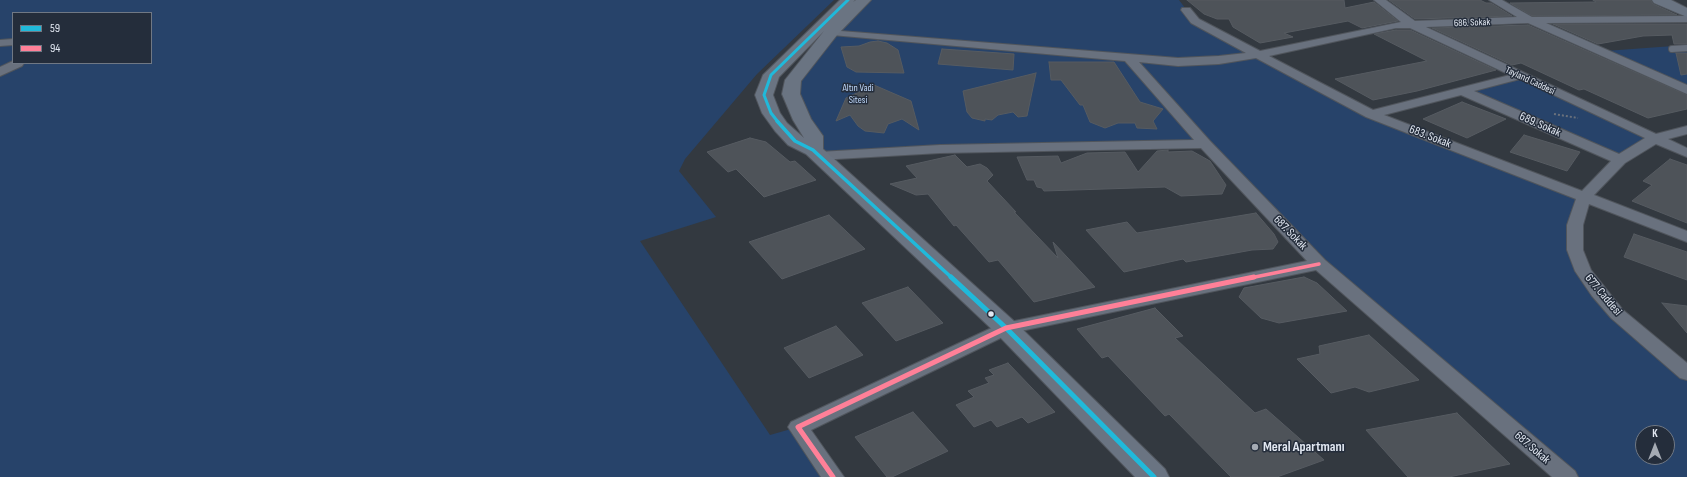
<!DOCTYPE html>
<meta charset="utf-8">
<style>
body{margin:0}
#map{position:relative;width:1687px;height:477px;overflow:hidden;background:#333940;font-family:"Sofia Sans Condensed",sans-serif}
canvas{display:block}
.legend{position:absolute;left:12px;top:12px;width:140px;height:52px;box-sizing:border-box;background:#242d3b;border:1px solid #707884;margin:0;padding:5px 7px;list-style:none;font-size:12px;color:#e2e8f2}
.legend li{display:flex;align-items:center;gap:8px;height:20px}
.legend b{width:20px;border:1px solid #707884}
.north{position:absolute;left:1635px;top:425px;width:40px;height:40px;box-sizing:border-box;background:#242d3b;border:1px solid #707884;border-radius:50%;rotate:0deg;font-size:11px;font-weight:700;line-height:16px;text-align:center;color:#e2e8f2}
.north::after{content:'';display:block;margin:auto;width:14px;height:18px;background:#a5abb4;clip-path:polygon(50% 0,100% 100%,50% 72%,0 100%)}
</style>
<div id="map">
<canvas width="1687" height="477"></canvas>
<ul class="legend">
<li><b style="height:5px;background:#20b9da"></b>59</li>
<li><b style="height:5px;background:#ff8098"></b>94</li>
</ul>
<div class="north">K</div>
</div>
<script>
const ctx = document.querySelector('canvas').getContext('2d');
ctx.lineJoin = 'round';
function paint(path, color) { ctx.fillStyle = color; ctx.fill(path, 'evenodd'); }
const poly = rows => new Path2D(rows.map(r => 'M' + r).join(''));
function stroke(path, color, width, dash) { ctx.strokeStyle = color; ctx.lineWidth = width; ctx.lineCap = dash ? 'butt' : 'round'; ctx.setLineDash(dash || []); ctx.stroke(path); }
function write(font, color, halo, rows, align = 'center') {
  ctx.font = font + ' "Sofia Sans Condensed",sans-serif'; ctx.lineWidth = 3; ctx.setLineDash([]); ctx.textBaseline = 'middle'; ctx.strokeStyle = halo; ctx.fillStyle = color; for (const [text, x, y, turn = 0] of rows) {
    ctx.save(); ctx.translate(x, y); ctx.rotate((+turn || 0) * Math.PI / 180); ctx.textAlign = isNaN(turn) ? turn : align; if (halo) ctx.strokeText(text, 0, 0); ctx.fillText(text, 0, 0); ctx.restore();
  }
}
paint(poly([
 [0,0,834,0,757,74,685,159,679,171,716,217,640,241,770,435,798,427,833,477,0,477],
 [13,13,151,13,151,63,13,63],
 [864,0,1179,0,1195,21,1371,114,1584,197,1575,225,1583,271,1687,373,1687,477,1567,477,1319,264,1205,144,819,156,793,80],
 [1643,433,1667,433,1667,457,1643,457],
 [1687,45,1687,87,1605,51],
 [1519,76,1655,138,1620,160,1461,90]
]), '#27436a');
const building = poly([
 [1187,0,1344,0,1345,8,1374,2,1398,21,1362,28,1348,21,1284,33,1293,37,1260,43,1233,27,1229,19,1217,19,1204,14,1187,0],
 [1389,0,1480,0,1486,3,1491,3,1512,16,1415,19,1389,0],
 [1593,0,1651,0,1653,4,1677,15,1532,16,1510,3,1596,2,1593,0],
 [1553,24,1687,24,1687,44,1674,44,1672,35,1643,36,1598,44,1553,24],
 [1528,25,1687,95,1687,109,1648,118,1584,89,1579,90,1521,63,1512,65,1432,28,1528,25],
 [1396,30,1410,30,1496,70,1417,91,1373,100,1335,79,1427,61,1374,34,1396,30],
 [878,41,887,43,898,50,904,73,856,72,847,67,841,47,859,46,870,42,878,41],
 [942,49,1014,54,1013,70,938,64,942,49],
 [1676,53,1687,53,1687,74,1681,75,1676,53],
 [1049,62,1114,62,1140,102,1163,109,1153,121,1157,129,1137,128,1135,123,1118,123,1105,128,1090,122,1083,105,1080,105,1061,80,1051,80,1049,62],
 [1036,73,1027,116,1018,117,1013,112,998,115,992,120,985,119,985,121,972,118,967,112,963,91,1036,73],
 [874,85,911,101,919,130,902,119,888,124,884,133,865,131,858,126,850,115,836,121,846,98,874,85],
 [1462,102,1506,119,1467,138,1423,119,1462,102],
 [1524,135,1580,152,1567,171,1510,152,1524,135],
 [750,138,766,142,790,162,795,161,816,180,764,197,736,169,728,172,707,152,750,138],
 [1168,150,1168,152,1192,151,1210,161,1226,185,1222,194,1181,196,1165,187,1044,191,1042,188,1037,187,1034,180,1027,180,1017,157,1058,156,1061,163,1087,153,1125,152,1138,172,1157,151,1168,150],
 [955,155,967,167,980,164,987,168,993,175,987,181,1016,212,1014,212,1058,258,1053,242,1095,287,1034,302,998,260,989,262,956,225,954,226,928,194,916,195,890,184,917,178,906,166,955,155],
 [1670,159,1687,165,1687,223,1632,201,1652,185,1643,181,1670,159],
 [1256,213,1274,234,1278,242,1273,249,1252,250,1186,262,1183,259,1124,272,1086,230,1127,222,1137,233,1256,213],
 [829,215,865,249,782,279,749,242,829,215],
 [1634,234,1687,252,1687,280,1624,257,1634,234],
 [1304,277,1317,283,1347,311,1279,323,1261,318,1239,297,1244,288,1304,277],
 [908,287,943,323,896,341,862,303,908,287],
 [1662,303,1687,306,1687,333,1662,303],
 [1155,308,1183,336,1175,338,1255,413,1266,409,1324,460,1277,477,1231,477,1169,414,1165,416,1108,356,1102,358,1077,329,1155,308],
 [836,326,863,355,809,378,784,348,836,326],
 [1369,335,1419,380,1369,392,1355,387,1331,393,1297,359,1320,354,1319,346,1369,335],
 [1008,363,1055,412,1028,423,1022,417,997,427,991,420,974,427,956,405,974,397,968,391,989,383,985,378,994,375,989,370,1008,363],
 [913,412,948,451,892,477,887,477,855,437,913,412],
 [1457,413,1510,464,1449,477,1408,477,1366,430,1457,413]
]);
paint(building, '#4e5359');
stroke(building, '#565b61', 1);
const service = poly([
 [1672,49,1687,48]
]);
const minor = poly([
 [1374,0,1386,0,1415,21,1517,17,1489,0,1502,0,1532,17,1687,16,1687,22,1546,23,1687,85,1687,94,1528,23,1426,27,1656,134,1687,126,1687,134,1668,139,1687,148,1687,157,1656,144,1625,163,1594,195,1687,231,1687,242,1589,204,1583,225,1583,250,1591,270,1623,310,1687,363,1687,380,1680,378,1611,318,1592,296,1575,271,1567,250,1567,225,1576,199,1366,117,1256,58,1219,64,1178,66,1139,62,1210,141,1325,260,1575,471,1578,477,1552,477,1316,270,1011,333,811,430,844,477,821,477,788,427,791,422,1000,324,1307,261,1201,148,940,153,819,160,814,159,812,156,814,153,819,152,940,145,1194,140,1125,61,832,35,828,34,826,32,828,30,1178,58,1219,56,1246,53,1191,23,1181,10,1182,8,1190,8,1199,19,1260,51,1401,22,1374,0],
 [1396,28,1410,28,1510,75,1373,110,1269,56,1396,28],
 [1520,79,1645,138,1619,154,1474,91,1520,79],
 [1461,95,1611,161,1582,191,1384,115,1461,95],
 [13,39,13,45,0,46,0,40,13,39],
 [13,61,13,63,24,63,22,66,0,76,0,67,13,61]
]);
const secondary = poly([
 [840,0,855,0,853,2,856,0,871,0,837,35,801,81,800,94,811,119,823,136,823,149,1015,322,1165,469,1169,477,1135,477,997,334,806,154,788,145,775,131,762,113,755,95,763,75,840,0],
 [824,31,785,80,782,94,793,120,804,138,787,123,780,113,773,95,779,77,824,31],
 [1652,0,1671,0,1687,8,1687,17,1654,3,1652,0]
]);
stroke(service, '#50555c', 8);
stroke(minor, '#50555c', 2);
stroke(secondary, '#50555c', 2);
stroke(poly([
 [1554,114,1578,118]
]), '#6a717c', 2, [2, 2]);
stroke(service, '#69717e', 6);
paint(minor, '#69717e');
paint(secondary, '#6a7482');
stroke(poly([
 [778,122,771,113,764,95,771,75,848,0]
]), '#20b9da', 3);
stroke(poly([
 [777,121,795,141,813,150,952,278]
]), '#20b9da', 3.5);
stroke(poly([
 [951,277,1006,328,1154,477]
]), '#20b9da', 5);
stroke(poly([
 [1250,278,1319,264]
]), '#ff8098', 3.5);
stroke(poly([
 [833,477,798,427,1006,328,1254,277]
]), '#ff8098', 5);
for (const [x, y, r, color] of [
 [991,314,3.5,"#e2e8f2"],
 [1255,447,4,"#a5abb4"]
]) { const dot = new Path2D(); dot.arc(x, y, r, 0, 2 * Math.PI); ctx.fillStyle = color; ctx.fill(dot); stroke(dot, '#242d3b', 1.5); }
write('10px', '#e2e8f2', '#242d3b', [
 ["686. Sokak",1472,23,-2],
 ["Tayland Caddesi",1530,81,25]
]);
write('10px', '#bed6f8', '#242d3b', [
 ["Altın Vadi",858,88],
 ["Sitesi",858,100]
]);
write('12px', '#e2e8f2', '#242d3b', [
 ["689. Sokak",1540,125,24],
 ["683. Sokak",1430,137,21],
 ["687. Sokak",1290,233,46],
 ["677. Caddesi",1603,295,50],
 ["687. Sokak",1532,448,41]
]);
write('bold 14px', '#e2e8f2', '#242d3b', [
 ["Meral Apartmanı",1263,447]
], 'left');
</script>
